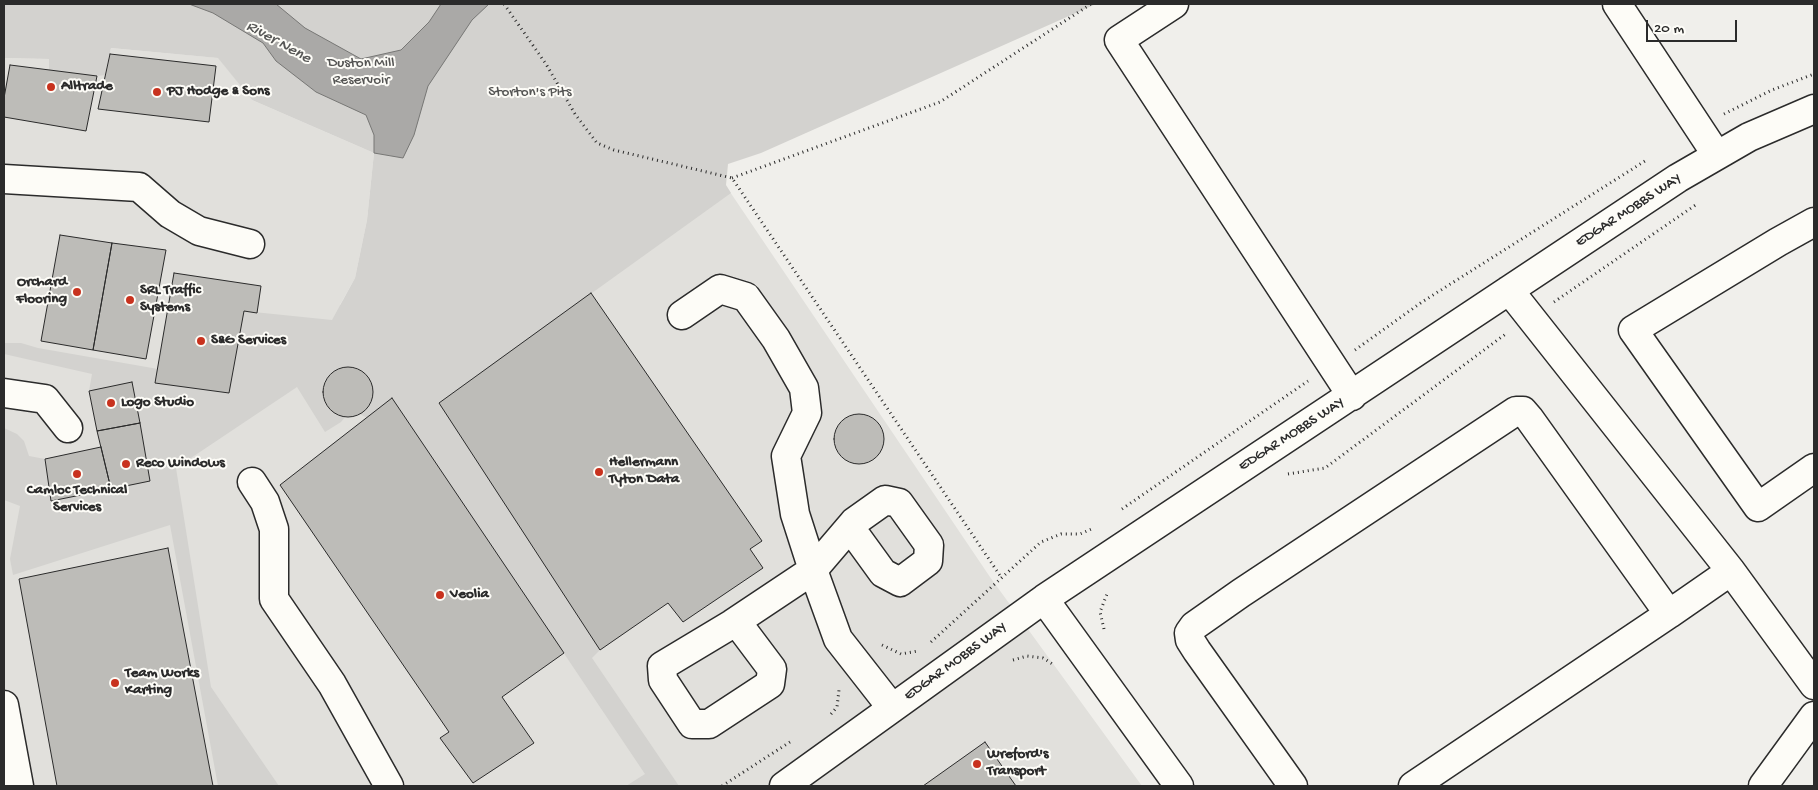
<!DOCTYPE html>
<style>
body{margin:0}
#map{position:relative;width:1818px;height:790px;overflow:hidden;background:#f0efeb;font-family:"Gochi Hand",sans-serif}
canvas{display:block}
.frame{position:absolute;inset:0;border:5px solid #2b2b2b;pointer-events:none}
.scale{position:absolute;left:1646px;top:20px;width:91px;height:22px;box-sizing:border-box;border:2px solid #2b2b2b;border-top:0;padding-left:6px;font-size:15px;line-height:18px;white-space:nowrap;color:#2b2b2b;-webkit-text-stroke:4px #fdfcf7;paint-order:stroke}
</style>
<div id="map">
<canvas width="1818" height="790"></canvas>
<div class="frame"></div>
<div class="scale">20 m</div>
</div>
<script>
const ctx = document.querySelector('canvas').getContext('2d');
ctx.lineJoin = 'round';
function paint(path, color) { ctx.fillStyle = color; ctx.fill(path, 'evenodd'); }
const poly = rows => new Path2D(rows.map(r => 'M' + r).join(''));
function stroke(path, color, width, dash) { ctx.strokeStyle = color; ctx.lineWidth = width; ctx.lineCap = dash ? 'butt' : 'round'; ctx.setLineDash(dash || []); ctx.stroke(path); }
function write(font, color, halo, rows, align = 'center') {
  ctx.font = font + ' "Gochi Hand",sans-serif'; ctx.lineWidth = 4; ctx.setLineDash([]); ctx.textBaseline = 'middle'; ctx.strokeStyle = halo; ctx.fillStyle = color; for (const [text, x, y, turn = 0] of rows) {
    ctx.save(); ctx.translate(x, y); ctx.rotate((+turn || 0) * Math.PI / 180); ctx.textAlign = isNaN(turn) ? turn : align; if (halo) ctx.strokeText(text, 0, 0); ctx.fillText(text, 0, 0); ctx.restore();
  }
}
paint(poly([
 [111,48,219,58,252,100,374,153,367,220,355,278,340,305,726,186,990,577,1142,786,4,786,4,58,49,59,49,70,105,75]
]), '#e1e0dc');
paint(poly([
 [4,4,1096,4,761,153,728,164,726,185,731,193,439,403,600,650,592,658,679,786,626,786,645,774,393,399,367,418,360,414,371,401,373,393,368,377,355,367,338,369,325,380,323,388,326,404,331,410,345,417,341,422,325,432,297,387,176,468,211,687,279,786,218,786,170,525,13,575,10,559,20,506,4,500,4,428,17,434,24,441,29,456,45,459,52,500,150,480,132,383,89,391,92,374,4,354,4,343,21,343,38,348,158,369,156,383,229,393,244,311,332,320,355,278,367,220,374,153,252,100,218,58,111,48,105,75,97,76,49,70,49,59,4,58]
]), '#d3d2cf');
const water = poly([
 [189,4,276,4,305,28,361,59,401,50,429,22,441,4,489,4,472,20,428,86,414,135,403,158,374,153,374,135,366,115,316,92,276,61,263,43,213,13,189,4]
]);
paint(water, '#aaa9a7');
stroke(water, '#777775', 1);
const building = poly([
 [110,54,216,66,209,122,98,109,110,54],
 [10,65,97,76,86,131,4,117,4,98,10,65],
 [60,235,112,243,93,350,41,341,60,235],
 [112,243,166,250,146,359,93,350,112,243],
 [174,273,261,286,257,313,244,311,229,393,155,383,174,273],
 [591,293,762,541,750,549,763,568,683,622,668,603,600,650,439,403,591,293],
 '323 392a25 25 0 1 1 50 0a25 25 0 1 1-50 0Z',
 [132,382,140,423,97,431,89,391,132,382],
 [392,398,564,653,502,697,534,743,473,783,440,738,449,732,280,485,392,398],
 '834 439a25 25 0 1 1 50 0a25 25 0 1 1-50 0Z',
 [140,423,150,481,111,489,97,431,140,423],
 [101,447,111,489,51,501,45,459,101,447],
 [168,548,213,786,57,786,19,579,168,548],
 [985,742,1016,786,923,786,985,742]
]);
paint(building, '#bdbcb8');
stroke(building, '#2b2b2b', 1);
const minor = poly([
 [1174,4,1119,40,1352,396],
 [1617,4,1716,154],
 [4,179,139,187,170,214,199,231,250,244],
 [1814,222,1778,242,1633,330,1758,507,1814,468],
 [1509,290,1731,571,1814,685],
 [682,315,720,289,746,297,776,339,804,388,807,413,786,456,795,514,813,570,732,624,662,666,663,680,692,724,709,724,770,684,772,669,742,629,732,624],
 [4,393,45,399,68,428],
 [252,482,265,502,274,529,274,599,332,684,389,786],
 [854,522,854,533,883,573,900,582,928,561,929,545,899,503,885,500,854,522,813,570,838,639,892,708],
 [1044,599,1179,786],
 [4,705,19,786],
 [784,786,1044,599,1678,178,1749,137,1814,109],
 [1293,786,1197,651,1190,640,1189,633,1194,626,1241,593,1516,411,1523,411,1529,418,1669,614,1731,571],
 [1413,786,1669,614],
 [1763,786,1814,716]
]);
stroke(minor, '#2b2b2b', 31);
stroke(poly([
 [504,4,546,64,575,114,597,143,614,150,732,178,1001,577],
 [1724,114,1772,90,1814,74],
 [732,178,940,102,1091,4],
 [1554,302,1697,204],
 [1355,350,1422,302,1645,161],
 [1288,474,1325,468,1507,333],
 [1122,509,1308,381],
 [1104,629,1100,612,1107,594],
 [931,642,1041,542,1061,534,1080,534,1094,528],
 [882,645,901,654,918,651],
 [1013,660,1027,656,1043,658,1054,665],
 [831,714,837,707,839,690],
 [722,786,793,740]
]), '#2b2b2b', 3, [1, 4]);
stroke(minor, '#fdfcf7', 28);
for (const [x, y, r, color] of [
 [51,87,5,"#c8321e"],
 [157,92,5,"#c8321e"],
 [77,292,5,"#c8321e"],
 [130,300,5,"#c8321e"],
 [201,341,5,"#c8321e"],
 [111,403,5,"#c8321e"],
 [126,464,5,"#c8321e"],
 [599,472,5,"#c8321e"],
 [77,474,5,"#c8321e"],
 [440,595,5,"#c8321e"],
 [115,683,5,"#c8321e"],
 [977,764,5,"#c8321e"]
]) { const dot = new Path2D(); dot.arc(x, y, r, 0, 2 * Math.PI); ctx.fillStyle = color; ctx.fill(dot); stroke(dot, '#fdfcf7', 2); }
write('15px', '#555554', '#fdfcf7', [
 ["Duston Mill",361,64],
 ["Reservoir",361,81],
 ["Storton's Pits",530,93]
]);
write('bold 15px', '#2b2b2b', '#fdfcf7', [
 ["Alltrade",61,87],
 ["PJ Hodge & Sons",167,92],
 ["Orchard",67,283,"right"],
 ["Flooring",67,300,"right"],
 ["SRL Traffic",140,291],
 ["Systems",140,308],
 ["S&G Services",211,341],
 ["Logo Studio",121,403],
 ["Hellermann",609,463],
 ["Tyton Data",609,480],
 ["Reco Windows",136,464],
 ["Camloc Technical",77,491,"center"],
 ["Services",77,508,"center"],
 ["Veolia",450,595],
 ["Team Works",125,674],
 ["Karting",125,691],
 ["Wreford's",987,755],
 ["Transport",987,772]
], 'left');
write('15px', '#2b2b2b', '#fdfcf7', [
 ["EDGAR MOBBS WAY",1629,211,-33],
 ["EDGAR MOBBS WAY",1292,435,-33],
 ["EDGAR MOBBS WAY",956,662,-36]
]);
write('italic 16px', '#575756', '#fdfcf7', [
 ["River Nene",278,43,29]
]);
</script>
